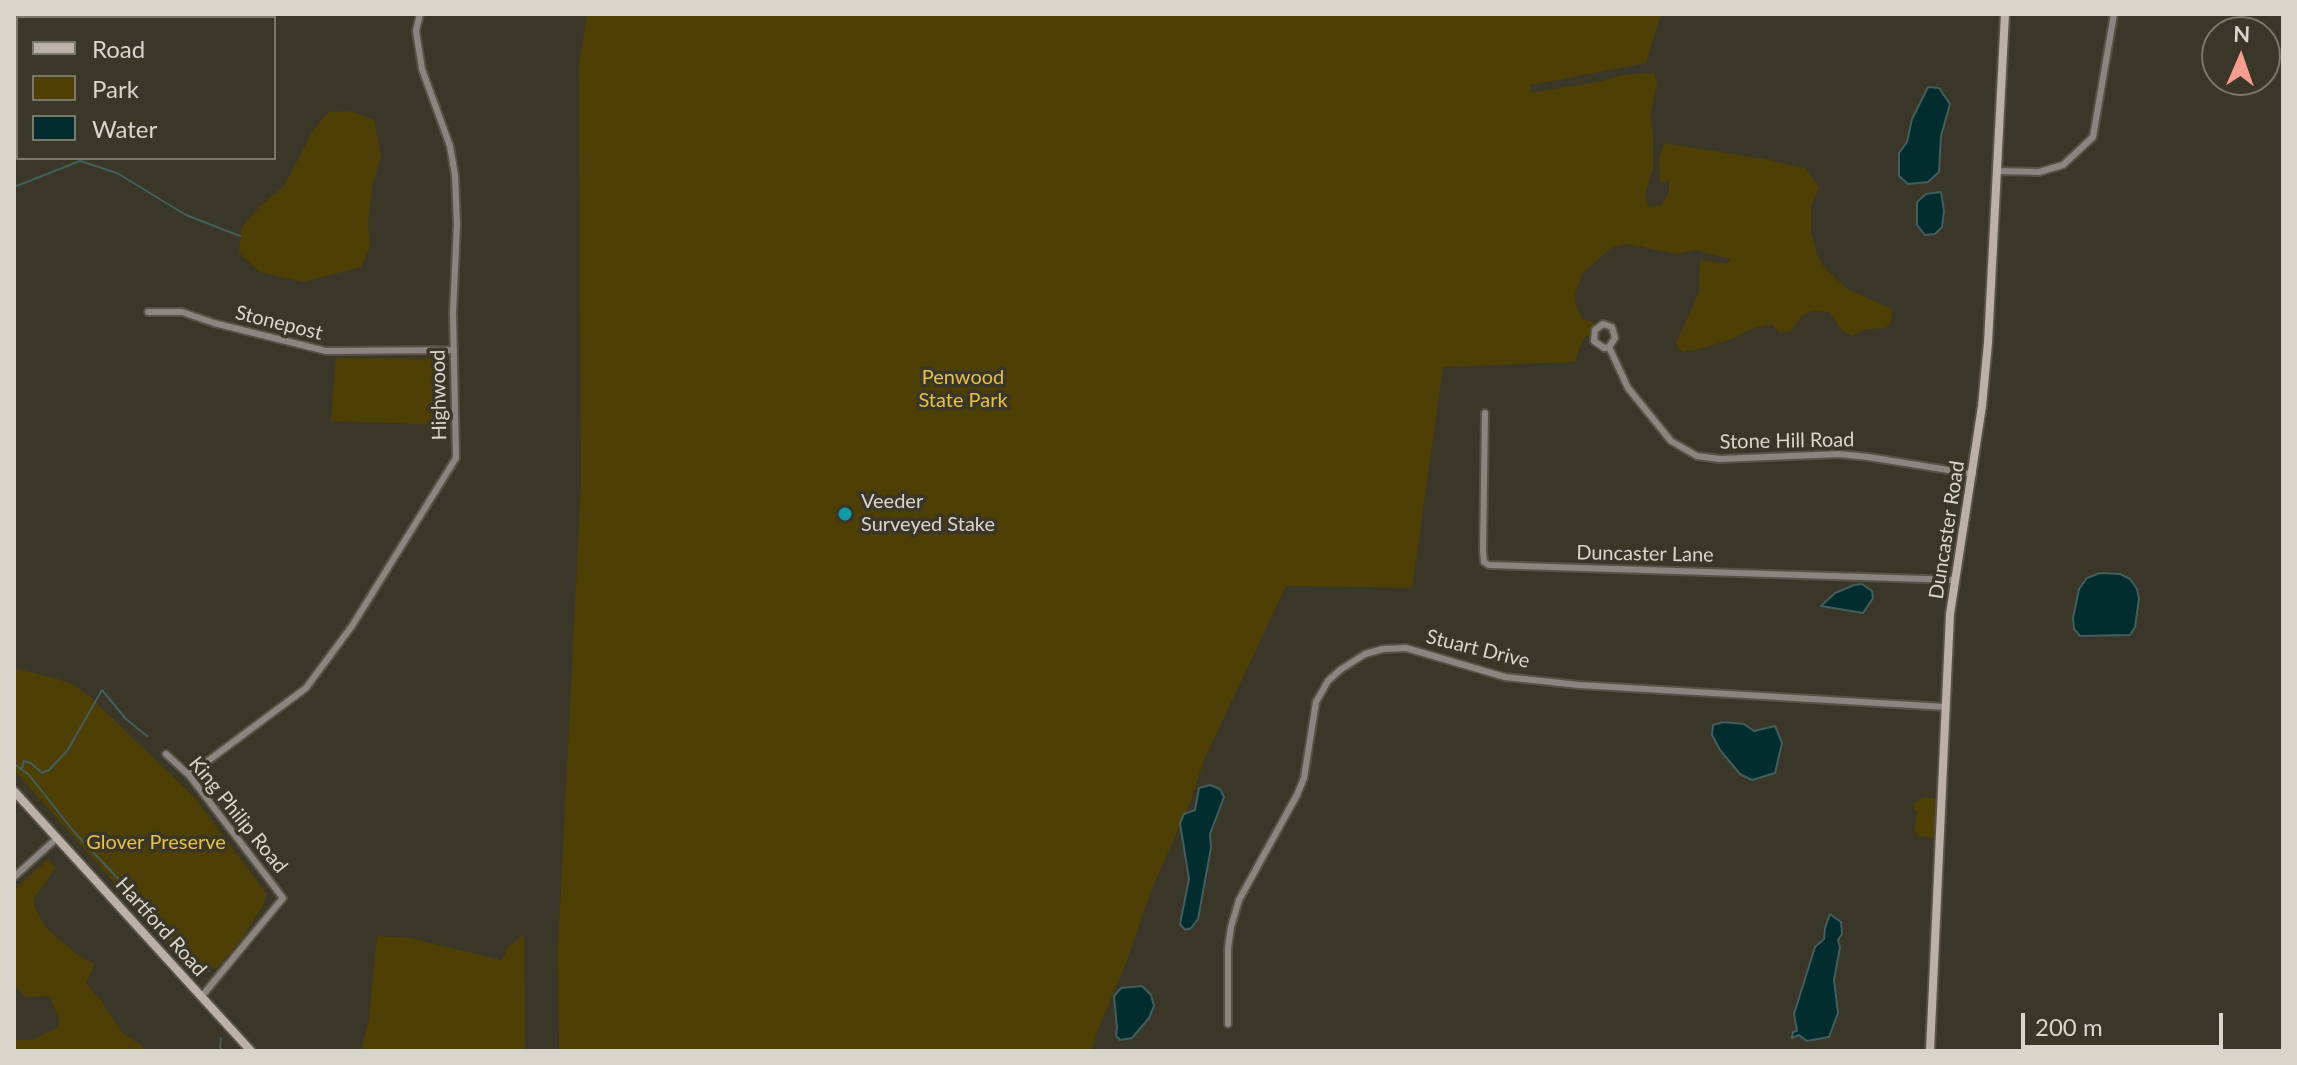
<!DOCTYPE html>
<style>
body{margin:0}
#map{position:relative;width:2297px;height:1065px;overflow:hidden;background:#3a3628;font-family:Lato,sans-serif}
canvas{display:block}
.frame{position:absolute;inset:0;border:16px solid #d8d5cd;pointer-events:none}
.legend{position:absolute;left:16px;top:16px;width:260px;height:144px;box-sizing:border-box;background:#3a3628;border:2px solid #79766a;margin:0;padding:10px 14px;list-style:none;font-size:24px;color:#d8d5cd}
.legend li{display:flex;align-items:center;gap:16px;height:40px}
.legend b{width:40px;border:2px solid #79766a}
.north{position:absolute;left:2201px;top:16px;width:80px;height:80px;box-sizing:border-box;background:#3a3628;border:2px solid #79766a;border-radius:50%;rotate:2deg;font-size:22px;font-weight:700;line-height:32px;text-align:center;color:#d8d5cd}
.north::after{content:'';display:block;margin:auto;width:28px;height:36px;background:#f59d8f;clip-path:polygon(50% 0,100% 100%,50% 72%,0 100%)}
.scale{position:absolute;left:2021px;top:1013px;width:202px;height:36px;box-sizing:border-box;border:4px solid #d8d5cd;border-top:0;padding-left:10px;font-size:24px;line-height:28px;white-space:nowrap;color:#d8d5cd;-webkit-text-stroke:6px #3a3628;paint-order:stroke}
</style>
<div id="map">
<canvas width="2297" height="1065"></canvas>
<div class="frame"></div>
<ul class="legend">
<li><b style="height:10px;background:#bbb1a9"></b>Road</li>
<li><b style="height:22px;background:#4e3f05"></b>Park</li>
<li><b style="height:22px;background:#012d2f"></b>Water</li>
</ul>
<div class="north">N</div>
<div class="scale">200 m</div>
</div>
<script>
const ctx = document.querySelector('canvas').getContext('2d');
ctx.lineJoin = 'round';
function paint(path, color) { ctx.fillStyle = color; ctx.fill(path, 'evenodd'); }
const poly = rows => new Path2D(rows.map(r => 'M' + r).join(''));
function stroke(path, color, width, dash) { ctx.strokeStyle = color; ctx.lineWidth = width; ctx.lineCap = dash ? 'butt' : 'round'; ctx.setLineDash(dash || []); ctx.stroke(path); }
function write(font, color, halo, rows, align = 'center') {
  ctx.font = font + ' Lato,sans-serif'; ctx.lineWidth = 7; ctx.setLineDash([]); ctx.textBaseline = 'middle'; ctx.strokeStyle = halo; ctx.fillStyle = color; for (const [text, x, y, turn = 0] of rows) {
    ctx.save(); ctx.translate(x, y); ctx.rotate((+turn || 0) * Math.PI / 180); ctx.textAlign = isNaN(turn) ? turn : align; if (halo) ctx.strokeText(text, 0, 0); ctx.fillText(text, 0, 0); ctx.restore();
  }
}
paint(poly([
 [587,14,1661,14,1646,63,1531,85,1530,93,1602,81,1622,75,1654,73,1657,82,1650,118,1653,135,1653,168,1645,195,1649,207,1661,205,1669,192,1669,180,1660,183,1659,158,1664,143,1764,159,1805,168,1819,187,1811,206,1811,231,1817,255,1824,267,1847,289,1892,309,1891,322,1886,328,1866,329,1852,336,1842,330,1829,312,1812,311,1802,316,1791,331,1780,333,1771,324,1753,328,1732,339,1703,348,1682,352,1676,343,1699,292,1700,260,1727,264,1730,259,1695,250,1677,254,1626,244,1611,248,1582,274,1575,295,1576,305,1582,319,1592,322,1598,327,1593,335,1585,337,1582,341,1575,362,1443,367,1412,588,1286,586,1204,760,1190,803,1151,891,1126,963,1097,1032,1092,1051,559,1051,558,949,581,485,579,65],
 [350,111,374,120,381,156,372,187,368,223,370,247,361,267,303,282,260,272,239,253,241,228,259,207,284,186,312,132,328,112],
 [336,358,442,359,445,425,331,421],
 [14,668,58,679,74,685,89,696,194,797,267,894,263,906,241,940,216,969,208,965,195,973,14,770],
 [1923,797,1935,798,1938,801,1934,838,1919,836,1914,830,1917,811,1914,810,1914,804],
 [48,859,56,868,34,898,34,907,47,929,79,956,94,963,91,973,86,981,87,985,100,999,123,1034,142,1045,145,1051,14,1051,14,1040,32,1040,58,1027,59,1020,50,996,26,997,14,986,14,890],
 [524,934,525,1051,361,1051,369,1019,377,936,409,938,502,960,508,947]
]), '#4e3f05');
const water = poly([
 [1928,87,1939,88,1950,104,1941,136,1939,172,1928,182,1908,184,1899,176,1899,153,1907,142,1912,119,1928,87],
 [1941,192,1944,211,1942,227,1935,234,1925,235,1917,225,1917,202,1926,194,1941,192],
 [2100,573,2120,574,2130,579,2137,589,2139,599,2135,627,2130,635,2080,636,2074,629,2073,618,2079,589,2087,578,2100,573],
 [1862,584,1872,591,1873,598,1863,613,1821,606,1835,593,1854,585,1862,584],
 [1723,722,1744,724,1754,731,1775,726,1782,743,1775,773,1752,780,1740,774,1720,750,1712,735,1713,725,1723,722],
 [1210,785,1220,789,1224,797,1210,834,1211,848,1198,919,1191,928,1185,930,1180,924,1189,879,1180,823,1184,814,1195,810,1199,788,1210,785],
 [1830,914,1841,922,1842,934,1838,940,1840,947,1834,980,1838,1013,1829,1037,1807,1041,1799,1035,1792,1038,1793,1032,1797,1031,1794,1014,1815,947,1824,939,1825,928,1830,914],
 [1142,986,1151,995,1154,1006,1149,1018,1132,1038,1120,1040,1116,1036,1117,1027,1114,996,1121,988,1142,986]
]);
paint(water, '#012d2f');
stroke(water, '#425f5e', 2);
stroke(poly([
 [14,187,80,161,117,173,186,215,240,236],
 [14,764,29,775,75,833,157,920,180,950,209,971],
 [22,768,24,761,31,763,42,773,49,770,67,751,102,690,126,719,147,736],
 [221,1038,220,1048,224,1051]
]), '#425f5e', 2);
const street = poly([
 [1997,171,2039,172,2063,165,2093,137,2114,14],
 [148,312,182,312,214,323,326,351,454,350],
 [1609,347,1604,348,1594,341,1595,330,1603,324,1612,327,1615,338,1609,347,1628,388,1671,441,1697,456,1720,459,1839,454,1868,457,1973,474],
 [1485,413,1483,551,1484,562,1489,565,1956,580],
 [166,754,189,775,283,898,202,996],
 [189,775,306,688,352,626,456,458,453,313,457,224,455,175,450,146,422,69,416,31,420,14],
 [14,877,57,838],
 [1228,1024,1228,948,1231,927,1239,900,1297,795,1304,778,1316,702,1328,681,1340,670,1365,654,1383,649,1406,648,1505,677,1579,685,1945,707]
]);
const secondary = poly([
 [14,791,251,1051],
 [1930,1051,1950,614,1982,406,1988,343,2005,14]
]);
stroke(street, '#565346', 10);
stroke(secondary, '#565346', 12);
stroke(street, '#8b8480', 6);
stroke(secondary, '#bbb1a9', 8);
for (const [x, y, r, color] of [
 [845,514,8,"#0f9aa8"]
]) { const dot = new Path2D(); dot.arc(x, y, r, 0, 2 * Math.PI); ctx.fillStyle = color; ctx.fill(dot); stroke(dot, '#3a3628', 3); }
write('20px', '#d8d5cd', '#3a3628', [
 ["Stonepost",279,323,14],
 ["Highwood",439,395,-91],
 ["Stone Hill Road",1787,441,-1],
 ["Duncaster Road",1947,530,-81],
 ["Duncaster Lane",1645,554,1],
 ["Stuart Drive",1478,649,14],
 ["King Philip Road",238,815,51],
 ["Hartford Road",161,927,48]
]);
write('20px', '#e5c145', '#3a3628', [
 ["Penwood",963,378],
 ["State Park",963,401],
 ["Glover Preserve",156,843]
]);
write('20px', '#d8d5cd', '#3a3628', [
 ["Veeder",861,502],
 ["Surveyed Stake",861,525]
], 'left');
</script>
